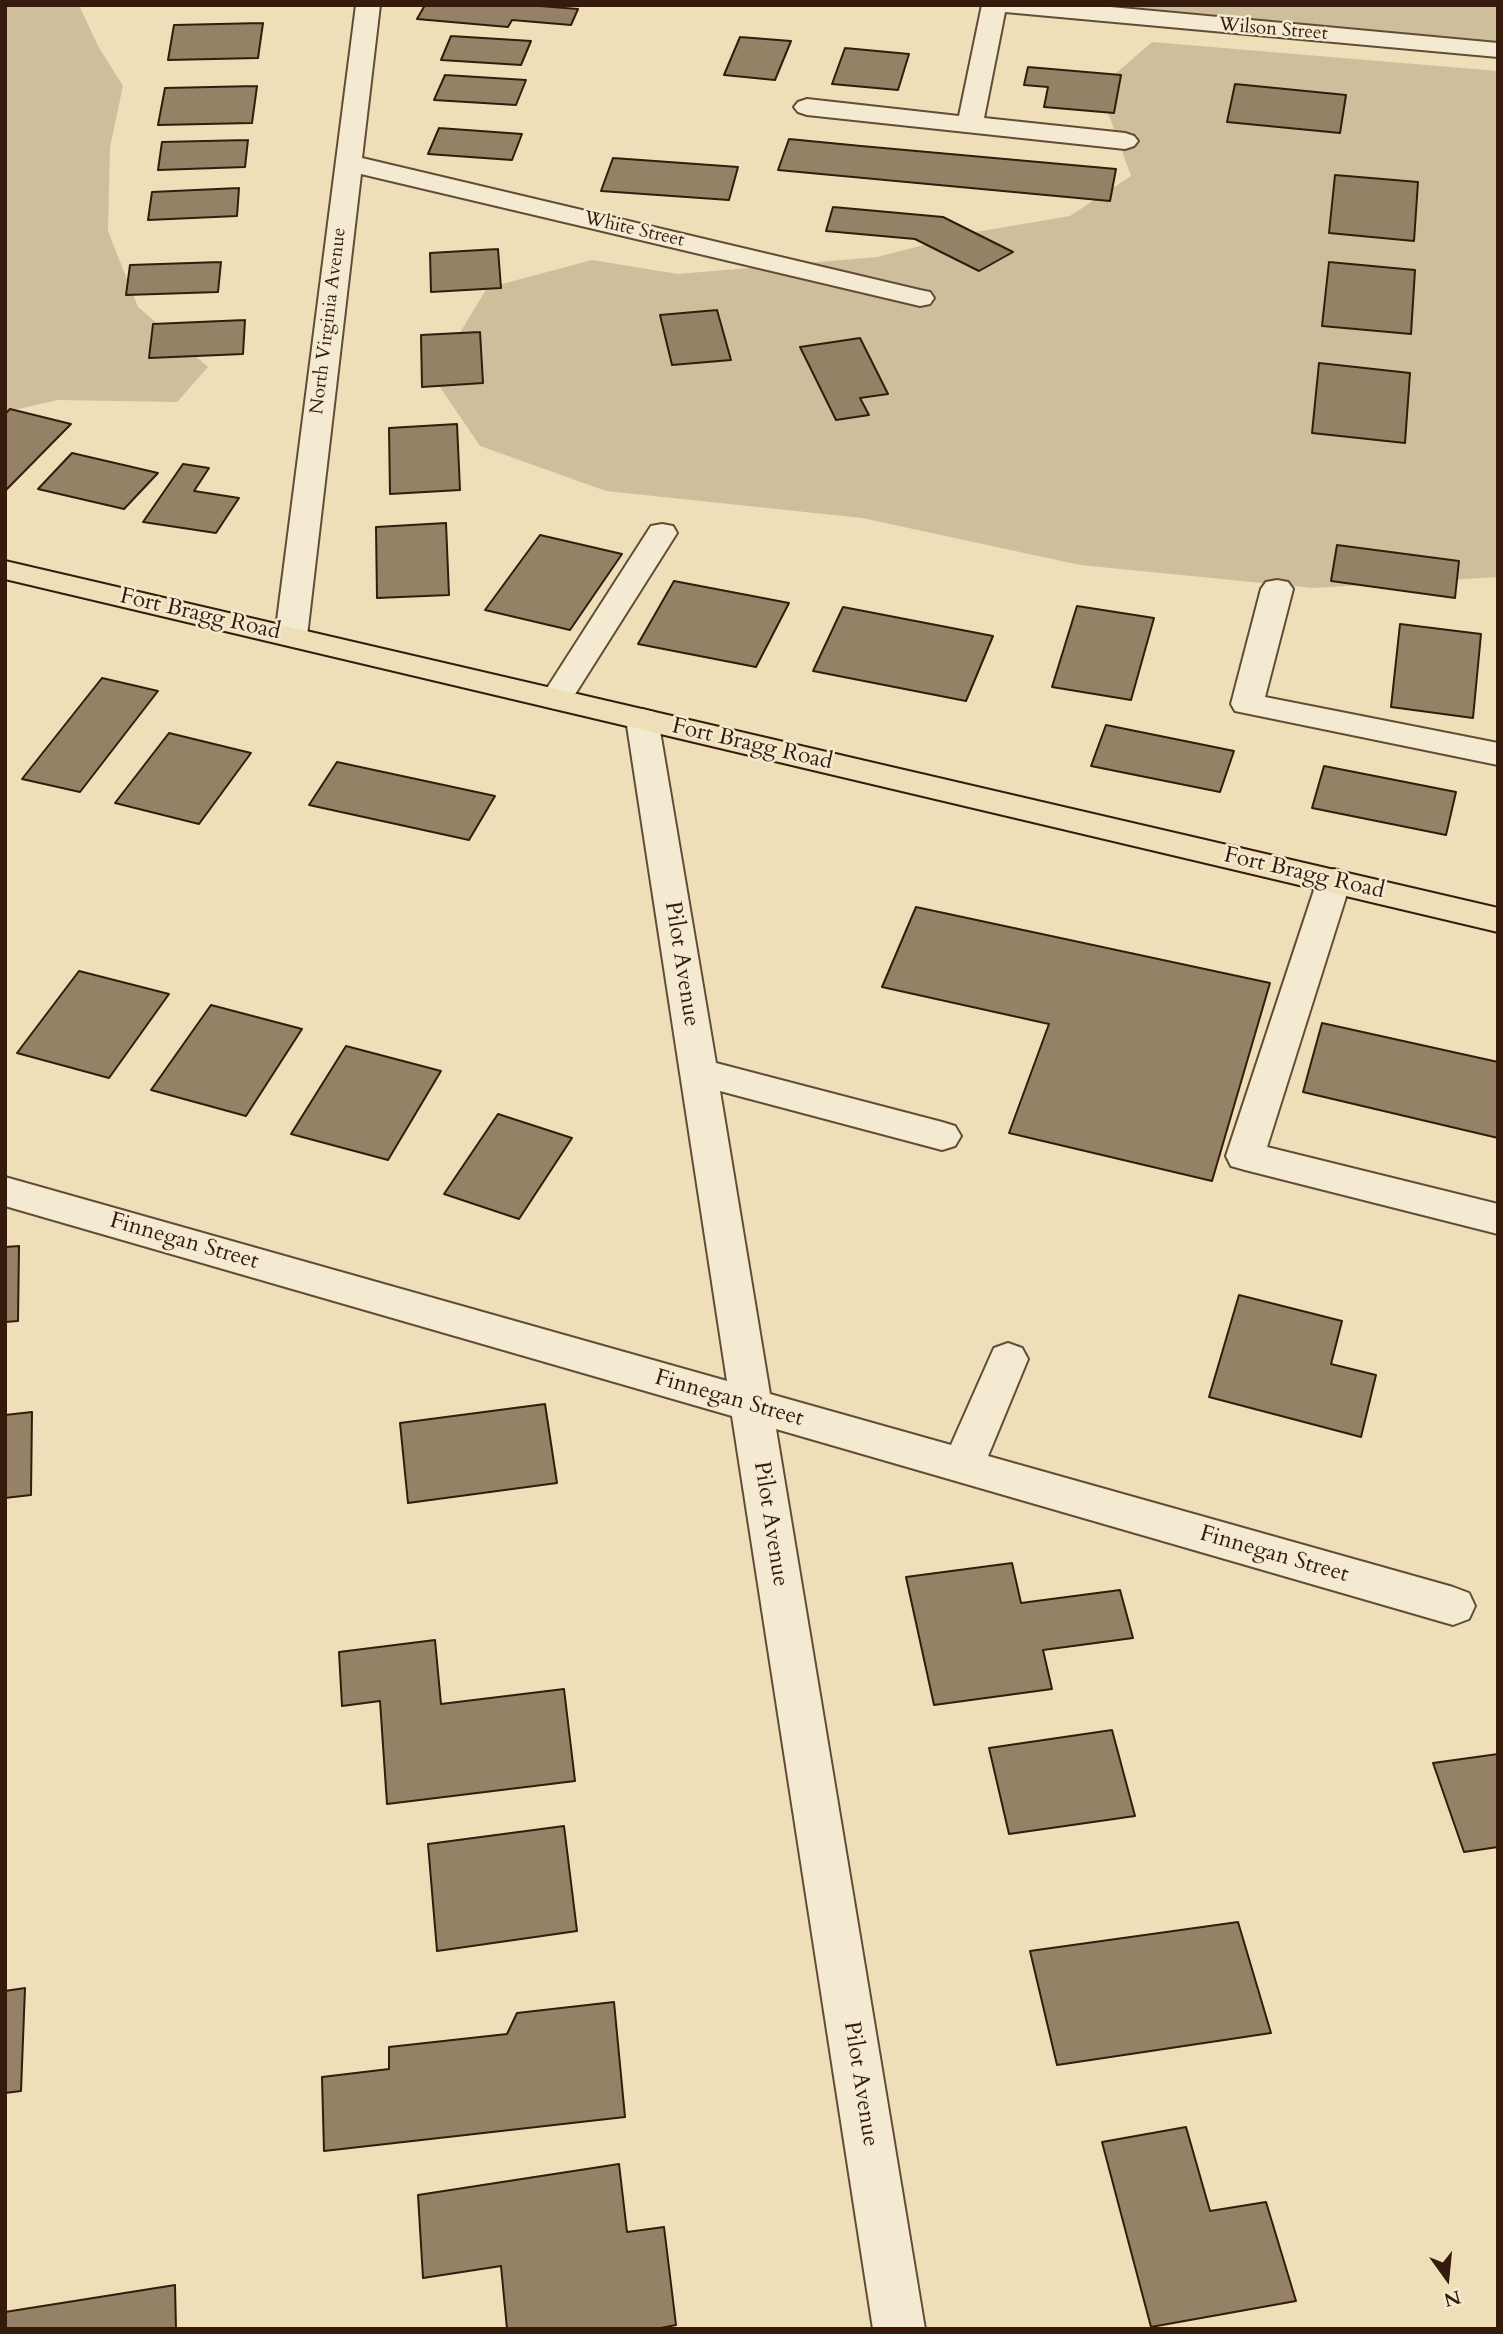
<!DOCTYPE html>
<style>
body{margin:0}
#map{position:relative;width:1503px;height:2334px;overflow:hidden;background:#eedfb9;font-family:Cardo,serif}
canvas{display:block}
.frame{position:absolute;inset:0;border:7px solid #351b0b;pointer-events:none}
.north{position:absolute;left:1412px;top:2243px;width:70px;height:70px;-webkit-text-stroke:5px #f4ead2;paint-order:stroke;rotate:165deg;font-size:19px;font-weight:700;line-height:28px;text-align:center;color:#351b0b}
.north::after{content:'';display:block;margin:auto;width:24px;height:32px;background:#351b0b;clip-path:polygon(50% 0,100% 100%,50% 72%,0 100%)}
</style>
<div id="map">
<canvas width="1503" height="2334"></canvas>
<div class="frame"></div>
<div class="north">N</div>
</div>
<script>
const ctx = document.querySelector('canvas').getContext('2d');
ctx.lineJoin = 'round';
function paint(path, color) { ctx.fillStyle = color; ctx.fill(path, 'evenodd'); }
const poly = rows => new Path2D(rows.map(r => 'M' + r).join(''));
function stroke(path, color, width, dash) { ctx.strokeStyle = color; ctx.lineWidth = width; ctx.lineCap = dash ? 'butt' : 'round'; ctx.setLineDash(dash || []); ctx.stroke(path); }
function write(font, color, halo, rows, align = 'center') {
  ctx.font = font + ' Cardo,serif'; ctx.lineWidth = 5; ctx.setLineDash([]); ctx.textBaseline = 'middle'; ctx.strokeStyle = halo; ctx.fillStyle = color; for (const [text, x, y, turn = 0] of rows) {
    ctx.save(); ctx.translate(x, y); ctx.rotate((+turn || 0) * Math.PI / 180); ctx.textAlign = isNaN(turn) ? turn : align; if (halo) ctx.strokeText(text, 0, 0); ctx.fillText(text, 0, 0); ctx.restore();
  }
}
paint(poly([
 [5,5,79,5,98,46,123,86,110,147,108,231,138,307,208,367,177,402,58,400,5,412],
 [1111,5,1498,5,1498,42],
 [1152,42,1498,71,1498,577,1313,588,1080,565,862,518,606,491,480,446,433,377,487,288,592,260,678,274,877,257,970,233,1070,216,1131,176,1099,88]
]), '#cfbe9b');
const building = poly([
 [425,5,527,5,578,9,571,25,512,20,508,27,417,19,425,5],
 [263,23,258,58,168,60,174,25,263,23],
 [451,36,531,41,521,65,441,60,451,36],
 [740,37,791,41,775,80,724,75,740,37],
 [845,48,909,54,898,90,832,84,845,48],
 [1028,67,1121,75,1114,113,1044,107,1048,87,1024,85,1028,67],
 [445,75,526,80,516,105,434,100,445,75],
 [1235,84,1346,95,1340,133,1227,122,1235,84],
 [257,86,252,123,158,125,165,88,257,86],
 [439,128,522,134,512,160,428,154,439,128],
 [789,139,861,146,1116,169,1110,201,778,170,789,139],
 [248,140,245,167,158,170,162,142,248,140],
 [613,158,738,167,729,200,601,191,613,158],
 [1335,175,1418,182,1414,241,1329,233,1335,175],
 [239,188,237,216,148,220,152,192,239,188],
 [833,207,943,217,1013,252,979,271,915,239,826,231,833,207],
 [498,249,501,288,431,292,430,253,498,249],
 [221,262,218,292,126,295,130,265,221,262],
 [1329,262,1415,270,1411,334,1322,326,1329,262],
 [717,310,731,360,672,365,660,315,717,310],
 [245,320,243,354,149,358,153,324,245,320],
 [480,332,483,383,422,387,421,335,480,332],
 [860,338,888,394,860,398,869,415,836,420,800,347,860,338],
 [1319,363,1410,373,1405,443,1312,433,1319,363],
 [10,409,71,424,5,491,5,414,10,409],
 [457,424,460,490,390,494,389,428,457,424],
 [72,453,158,473,124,509,38,489,72,453],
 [183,464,209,468,194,491,239,498,216,533,143,522,183,464],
 [446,523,449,595,377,598,376,527,446,523],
 [540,535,622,554,570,630,485,610,540,535],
 [1337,545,1459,561,1455,598,1331,581,1337,545],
 [674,581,789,603,756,667,638,644,674,581],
 [1077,606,1154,618,1131,700,1052,687,1077,606],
 [843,607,993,636,966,701,813,671,843,607],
 [1400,624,1481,634,1473,718,1391,707,1400,624],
 [102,678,158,691,80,792,22,779,102,678],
 [1106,725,1234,751,1220,792,1091,766,1106,725],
 [169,733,251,753,199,824,115,803,169,733],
 [337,762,495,796,469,840,309,805,337,762],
 [1324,766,1456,792,1446,835,1312,808,1324,766],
 [916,907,1270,983,1212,1181,1009,1133,1049,1024,882,987,916,907],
 [79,971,169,994,109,1078,17,1053,79,971],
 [211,1005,302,1029,246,1116,151,1090,211,1005],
 [1322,1023,1498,1062,1498,1138,1303,1092,1322,1023],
 [346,1046,441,1071,388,1160,291,1134,346,1046],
 [498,1114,572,1138,519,1219,444,1194,498,1114],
 [19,1246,18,1321,5,1322,5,1247,19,1246],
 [1239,1295,1342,1321,1331,1364,1376,1375,1361,1437,1209,1397,1239,1295],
 [545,1404,557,1483,408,1503,400,1423,545,1404],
 [32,1412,31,1495,5,1498,5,1415,32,1412],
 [1012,1563,1021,1603,1120,1590,1133,1638,1043,1650,1052,1689,934,1705,906,1577,1012,1563],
 [435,1640,441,1704,564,1689,575,1781,387,1804,380,1701,342,1706,339,1652,435,1640],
 [1112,1730,1135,1816,1009,1834,989,1748,1112,1730],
 [1498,1754,1498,1847,1464,1852,1433,1763,1498,1754],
 [564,1826,577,1931,437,1951,428,1844,564,1826],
 [1238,1922,1271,2033,1057,2065,1030,1951,1238,1922],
 [25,1988,21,2091,5,2093,5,1991,25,1988],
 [614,2002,625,2117,324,2151,322,2077,389,2069,389,2047,507,2034,517,2013,614,2002],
 [1186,2127,1210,2211,1266,2202,1296,2301,1151,2327,1102,2142,1186,2127],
 [619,2164,627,2232,664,2227,676,2325,656,2329,507,2329,501,2266,423,2278,418,2195,619,2164],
 [175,2285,176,2329,5,2329,5,2312,175,2285]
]);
paint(building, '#958165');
stroke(building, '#351b0b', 2);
const minor = poly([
 [356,5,380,5,362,158,920,290,930,292,934,298,930,304,920,306,361,174,307,636,302,643,291,646,280,643,275,636,356,5],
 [982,5,1089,5,1498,43,1498,57,1005,12,984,118,1125,133,1134,136,1138,141,1134,146,1125,149,807,115,798,112,794,107,798,102,807,99,959,116,982,5],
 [662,524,673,526,677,533,572,699,568,706,556,709,544,706,540,699,651,526,662,524],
 [1277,580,1288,582,1293,589,1265,697,1498,743,1498,765,1235,711,1231,704,1261,589,1266,582,1277,580],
 [642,709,654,712,658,719,716,1063,942,1122,955,1126,961,1136,955,1146,942,1150,720,1091,770,1394,951,1445,994,1348,1008,1343,1022,1348,1028,1359,988,1456,1453,1587,1469,1593,1475,1606,1469,1619,1453,1625,776,1429,925,2329,873,2329,732,1416,5,1206,5,1177,727,1381,626,719,630,712,642,709],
 [1334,869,1346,873,1351,881,1267,1147,1498,1204,1498,1234,1245,1170,1231,1166,1226,1156,1317,881,1322,873,1334,869]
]);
const major = poly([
 [5,561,1498,908,1498,932,5,579,5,561]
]);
stroke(minor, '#634c36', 4);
stroke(major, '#351b0b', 4);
paint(minor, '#f4ead2');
paint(major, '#eedfb9');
write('19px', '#351b0b', '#f4ead2', [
 ["Wilson Street",1273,30,5],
 ["White Street",634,230,13],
 ["North Virginia Avenue",329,321,-83]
]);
write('23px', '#351b0b', '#f4ead2', [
 ["Fort Bragg Road",200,615,13],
 ["Fort Bragg Road",752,745,13],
 ["Fort Bragg Road",1304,874,13],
 ["Pilot Avenue",681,964,81],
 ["Finnegan Street",184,1242,16],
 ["Finnegan Street",729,1399,16],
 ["Pilot Avenue",770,1524,81],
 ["Finnegan Street",1274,1555,16],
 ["Pilot Avenue",860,2084,81]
]);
</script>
